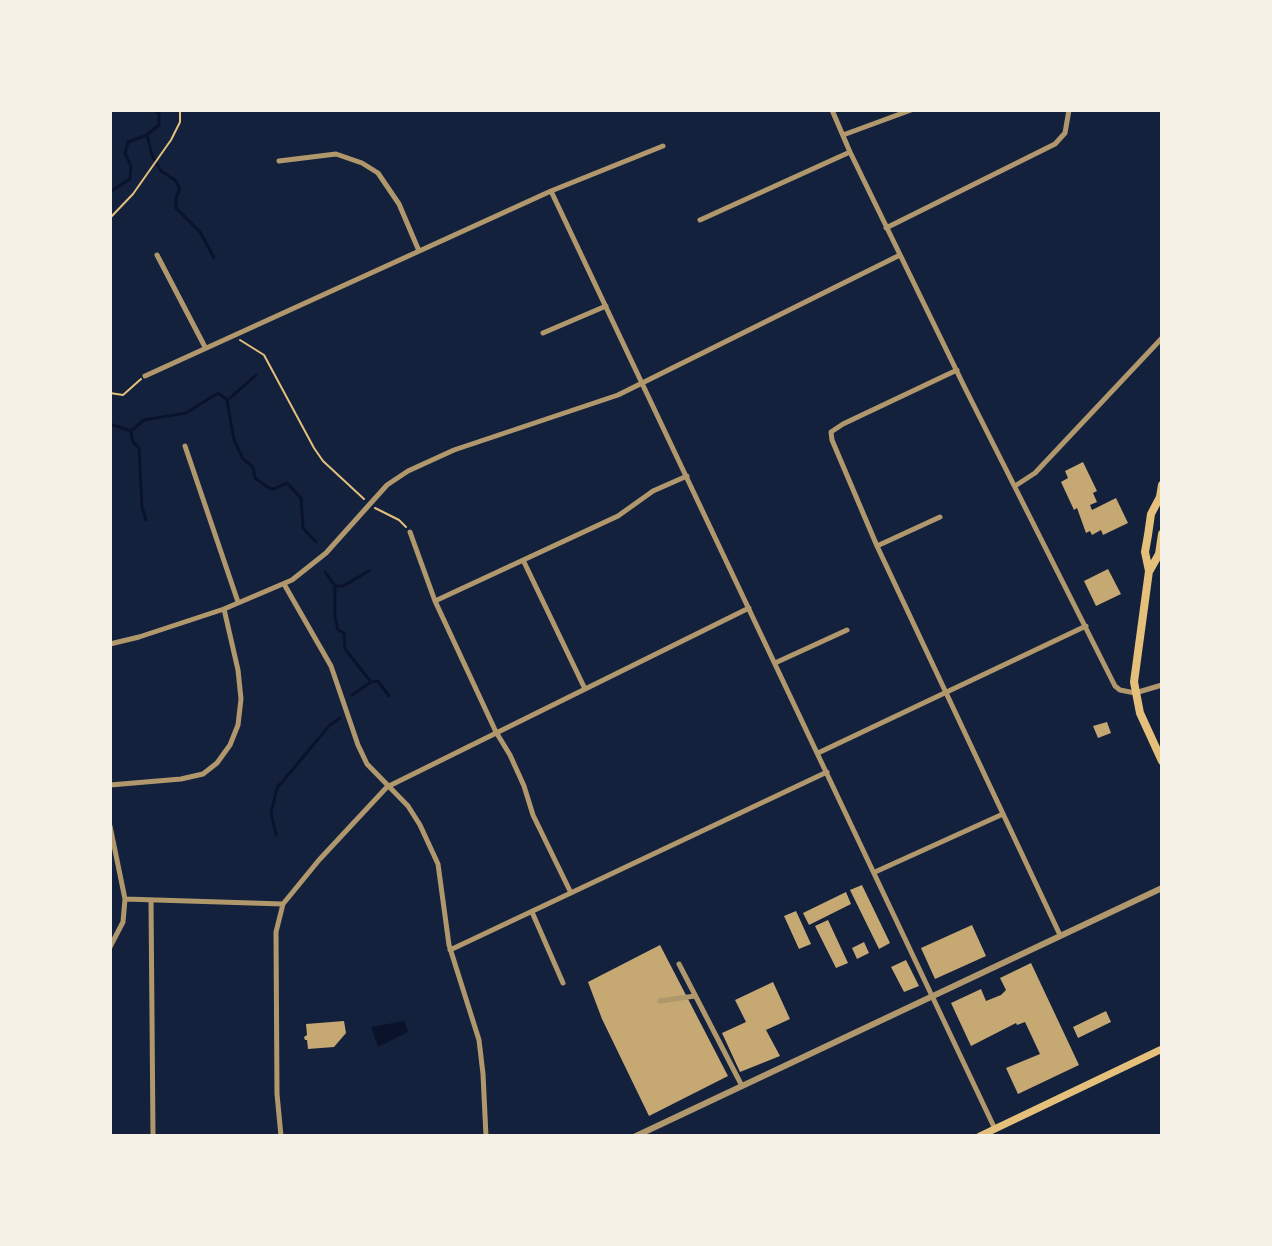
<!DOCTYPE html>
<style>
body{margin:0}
#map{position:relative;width:1272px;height:1246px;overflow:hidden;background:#14213d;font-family:"Fira Sans",sans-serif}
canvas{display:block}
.frame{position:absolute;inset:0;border:112px solid #f6f1e7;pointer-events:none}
</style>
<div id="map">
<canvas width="1272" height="1246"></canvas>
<div class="frame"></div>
</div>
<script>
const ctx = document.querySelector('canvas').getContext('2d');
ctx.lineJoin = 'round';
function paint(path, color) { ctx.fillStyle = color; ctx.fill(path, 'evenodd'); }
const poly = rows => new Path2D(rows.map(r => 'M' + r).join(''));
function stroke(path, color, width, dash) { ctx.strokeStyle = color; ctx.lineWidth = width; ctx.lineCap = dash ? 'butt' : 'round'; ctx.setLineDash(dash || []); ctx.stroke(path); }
paint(poly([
 [404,1021,408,1032,378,1047,371,1027]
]), '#0b132b');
stroke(poly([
 [147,135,152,155,161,171,175,180,180,189,176,197,176,208,200,232,214,258],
 [110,192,130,179,131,166,125,153,128,142,147,135,159,125,159,113,153,110],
 [229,399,256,375],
 [110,424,131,431,144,420,186,413,218,393,227,400,234,440,243,459,253,467,255,478,269,488,274,489,287,483,301,498,303,528,316,542],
 [131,432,133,442,139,448,142,507,146,520],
 [325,572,335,586,335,617,338,630,344,633,345,649,371,682,378,681,389,696],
 [335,586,343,586,369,571],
 [352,695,371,682],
 [276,835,271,813,277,788,330,725,340,718]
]), '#0b132b', 3);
paint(poly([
 [1083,462,1097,491,1093,493,1097,502,1090,505,1092,510,1116,498,1128,523,1103,535,1101,530,1092,535,1090,531,1086,533,1077,508,1074,510,1061,482,1068,478,1065,471],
 [1108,569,1121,594,1096,606,1084,581],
 [1107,722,1111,733,1098,738,1093,726],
 [862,885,890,943,879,949,850,890],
 [846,892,851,904,809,925,803,913],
 [796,911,811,944,799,949,784,916],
 [828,920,848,963,836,968,815,926],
 [972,925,986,956,935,979,921,948],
 [864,942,869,953,857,959,852,948],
 [660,945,728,1076,649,1116,602,1019,588,982],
 [906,960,919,986,904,992,891,967],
 [1031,963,1079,1065,1018,1094,1006,1068,1040,1054,1025,1022,1017,1025,1016,1023,971,1046,951,1003,981,989,986,1001,1001,995,1006,990,1000,978],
 [773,982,790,1019,766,1030,780,1056,740,1072,722,1033,746,1022,735,1000],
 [1106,1011,1111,1022,1078,1038,1073,1027],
 [344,1021,346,1033,334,1047,308,1049,307,1040,305,1040,304,1037,307,1035,306,1024]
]), '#c6a872');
stroke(poly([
 [110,218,133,194,171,140,180,122,180,110],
 [240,340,264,355,314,448,323,461,364,499],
 [110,393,123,395,141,379],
 [375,508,399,520,406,527]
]), '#e5c07b', 2);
stroke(poly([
 [832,110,850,152,965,388,1115,686,1120,690,1135,693,1162,685],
 [843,135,911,110],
 [279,161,336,154,362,163,378,173,399,204,419,251],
 [551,191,995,1129],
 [700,220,850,152],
 [886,228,1055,144,1065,133,1069,110],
 [157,255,205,347],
 [543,333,606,306],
 [957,370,843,424,831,432,832,440,877,546,1060,935],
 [145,376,551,191,663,146],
 [185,446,238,602],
 [1015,486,1035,473,1162,338],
 [410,532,435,601,496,732,510,755,524,786,533,815,571,893],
 [877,546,940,517],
 [524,562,585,689],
 [284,584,331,666,358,745,367,764,408,806,420,825,438,864,449,945,479,1040,483,1074,486,1136],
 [435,601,618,516,653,491,687,476],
 [110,644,139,637,224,609,292,580,326,553,387,485,408,471,454,450,618,395,900,255],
 [775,663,847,630],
 [818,753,1086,626],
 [110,785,181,779,203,774,217,763,230,745,238,725,241,699,238,670,224,609],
 [110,826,125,899,123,922,110,947],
 [875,872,1003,814],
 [125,899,283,904],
 [151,900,153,1136],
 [532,912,563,983],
 [450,950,827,772],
 [679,964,742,1086],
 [660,1001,695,996],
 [281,1136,277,1094,276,932,283,904,319,860,387,787,749,608]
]), '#b1986c', 5);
stroke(poly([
 [636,1136,1162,888]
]), '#b1986c', 6);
stroke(poly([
 [980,1136,1162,1049]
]), '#e5c07b', 7);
stroke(poly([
 [1162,485,1160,497,1151,514,1148,535,1145,552,1149,571,1134,682,1140,713,1162,761],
 [1150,570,1159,554,1162,534]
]), '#e5c07b', 8);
</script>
